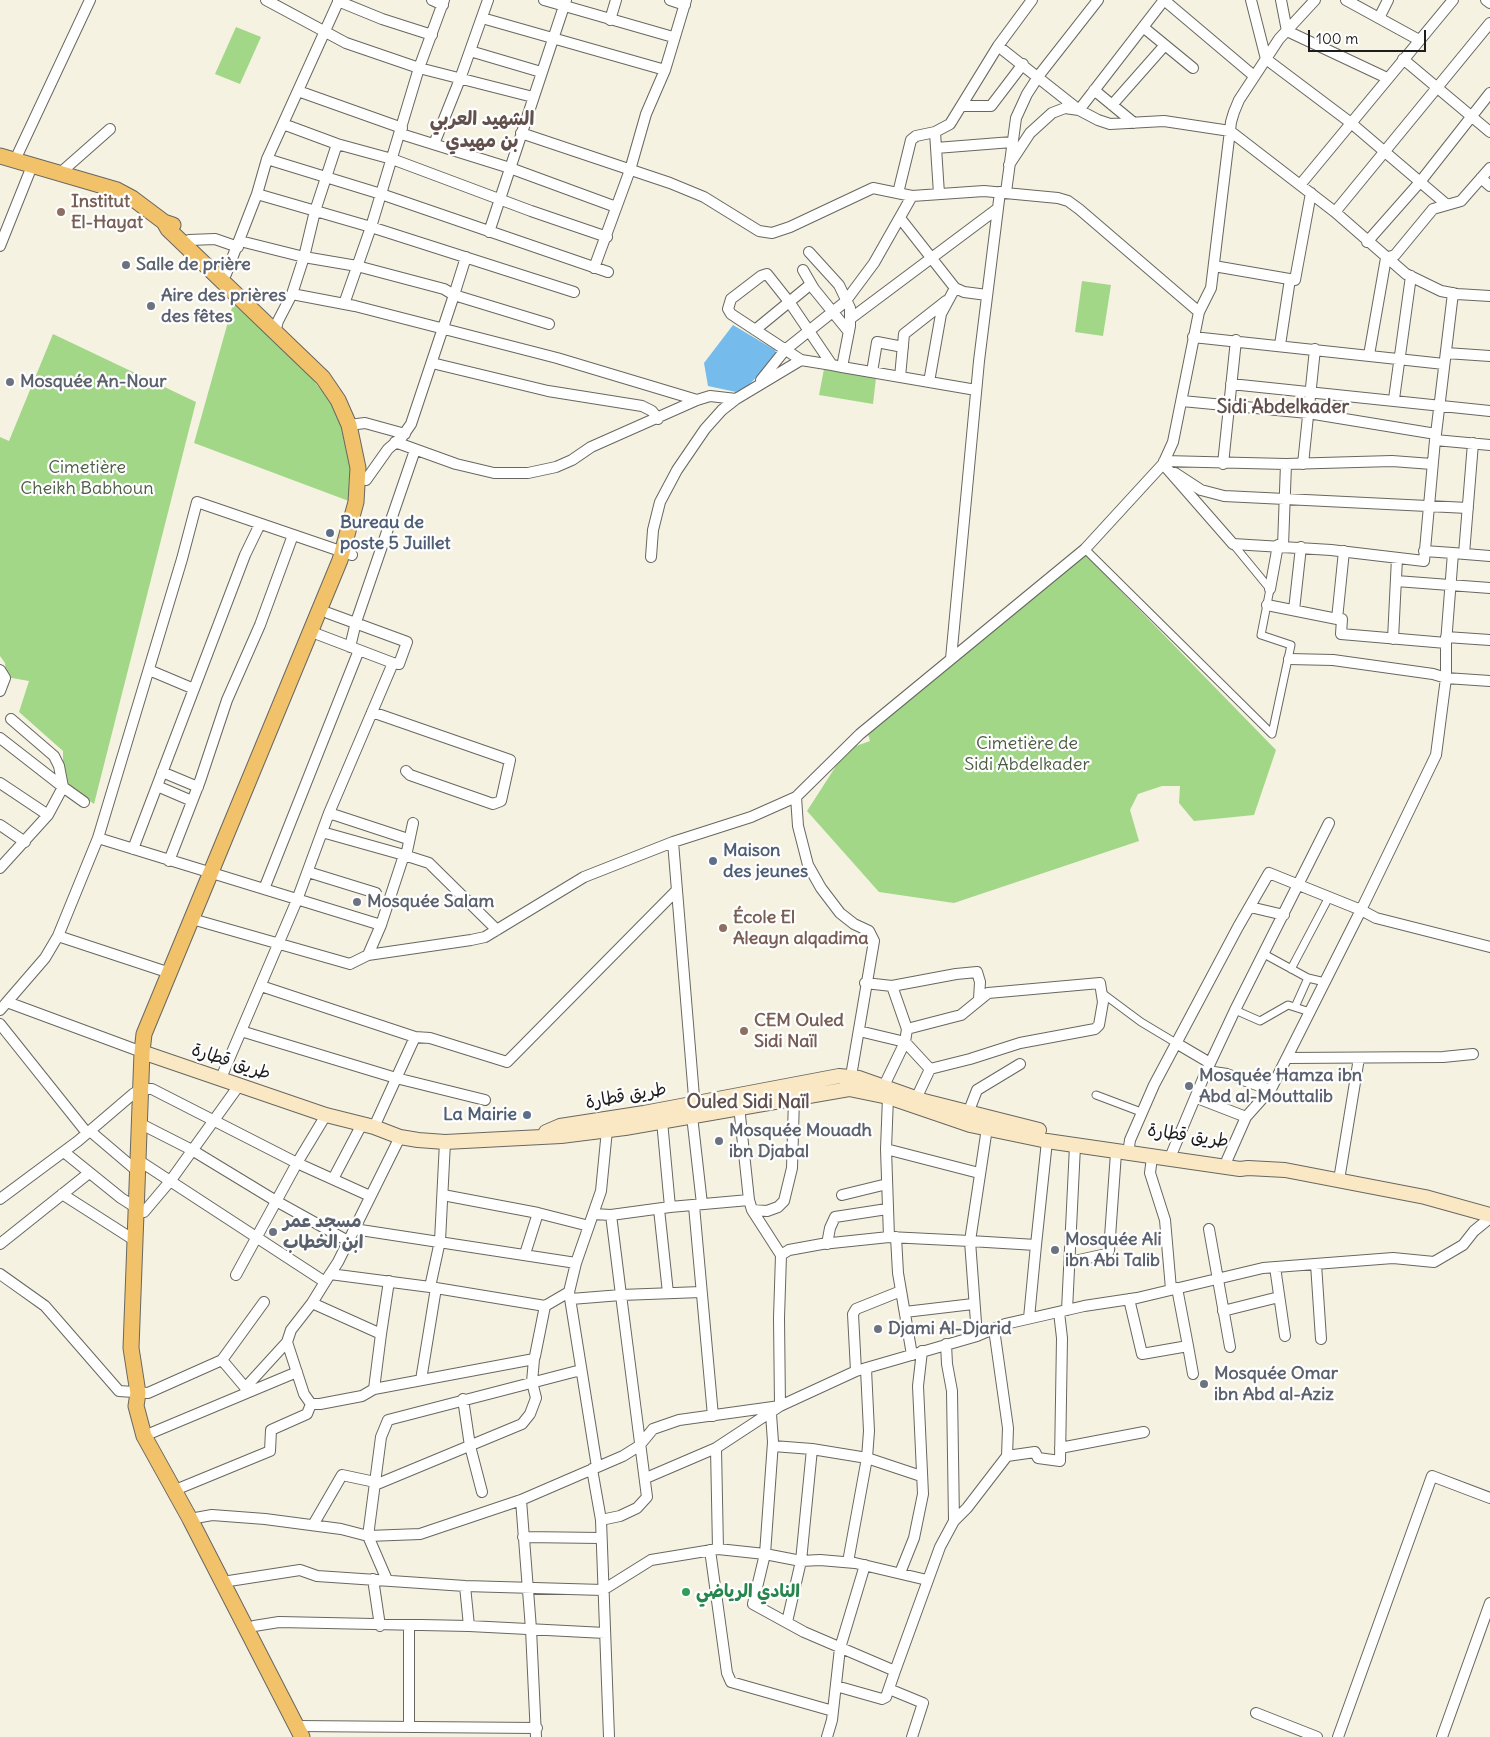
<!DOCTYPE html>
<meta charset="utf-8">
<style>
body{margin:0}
#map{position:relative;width:1490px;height:1737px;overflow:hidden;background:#f5f2e2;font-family:Delius,sans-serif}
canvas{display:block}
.scale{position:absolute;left:1308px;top:30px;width:118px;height:22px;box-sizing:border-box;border:2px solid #1c1c1c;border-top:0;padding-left:6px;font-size:15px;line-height:18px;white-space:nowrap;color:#1c1c1c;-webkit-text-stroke:4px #fff;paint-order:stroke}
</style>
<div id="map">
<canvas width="1490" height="1737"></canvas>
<div class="scale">100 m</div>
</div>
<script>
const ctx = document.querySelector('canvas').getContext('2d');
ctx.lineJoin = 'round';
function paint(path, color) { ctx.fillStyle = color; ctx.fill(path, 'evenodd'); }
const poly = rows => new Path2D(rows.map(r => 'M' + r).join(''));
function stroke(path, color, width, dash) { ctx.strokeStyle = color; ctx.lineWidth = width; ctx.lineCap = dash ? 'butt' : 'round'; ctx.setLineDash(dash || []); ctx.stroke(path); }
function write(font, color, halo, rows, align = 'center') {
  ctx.font = font + ' Delius,"Playpen Sans Arabic",sans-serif'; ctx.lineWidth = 4.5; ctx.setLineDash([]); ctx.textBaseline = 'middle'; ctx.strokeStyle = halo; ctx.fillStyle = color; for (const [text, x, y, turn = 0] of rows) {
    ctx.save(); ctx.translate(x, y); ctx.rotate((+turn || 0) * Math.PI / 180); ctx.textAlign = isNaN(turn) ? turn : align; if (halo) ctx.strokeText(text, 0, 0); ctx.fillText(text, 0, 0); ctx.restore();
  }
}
paint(poly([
 [236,27,261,37,240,84,215,74],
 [1082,281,1111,285,1103,336,1075,332],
 [233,304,297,360,334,406,347,436,355,474,354,503,194,443],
 [53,334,196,402,94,804,63,782,63,751,19,712,29,681,6,677,5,663,0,656,0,437,9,441],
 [824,369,876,378,873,404,819,395],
 [1085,554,1276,750,1254,815,1194,821,1179,803,1180,786,1162,786,1138,794,1130,810,1139,841,954,903,879,892,807,811,836,766,856,746,870,741,868,734]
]), '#a2d788');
paint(poly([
 [733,325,775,350,777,355,748,386,736,392,708,386,704,363]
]), '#75bcec');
const pedestrian = poly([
 [1085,549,1272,734,1291,645,1261,635,1270,589,1233,544],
 [1264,954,1308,978],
 [1291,969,1329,897],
 [1102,993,1141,1022,1176,1043],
 [1295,1007,1308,978,1325,982],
 [1235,1010,1260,1021,1288,1005,1310,1012],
 [1096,1095,1141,1112]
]);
const minor = poly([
 [266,0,346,43,419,68,533,97],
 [432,0,443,5],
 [544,0,673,37],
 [670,0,685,5],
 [1164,0,1254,76],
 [1251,0,1266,59,1351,123,1446,204],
 [1281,0,1287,31,1387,78],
 [1346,0,1419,40],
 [1486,0,1490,3],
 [338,1,382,19,432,35],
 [482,18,665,70],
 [1379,18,1388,0],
 [610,20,616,0],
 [1143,27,1193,68],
 [998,46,1079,110,1164,0],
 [470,51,541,72],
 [1403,59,1490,132],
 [1094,90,1134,123],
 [298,91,402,128],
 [1112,105,1165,45],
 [962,106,991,106,1023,64],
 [283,124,337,144,392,159,531,211,607,237],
 [935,132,939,194],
 [521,133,670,183,704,197,759,231,772,233,790,227,873,188,912,196,984,191,1058,198,1068,201,1079,209,1199,312],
 [401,134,510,168,616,207],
 [434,144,460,79,488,0],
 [936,148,1012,142],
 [267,159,381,194,608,272],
 [15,160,90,0],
 [1009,165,1030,133,1052,113,1065,108,1079,110,1098,120,1110,124,1164,121,1230,131,1335,212,1406,274,1441,291,1457,294,1490,296],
 [59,174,110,129],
 [1481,178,1490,186],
 [1300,185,1453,0],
 [1006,192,1016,118,1027,94,1040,74,1098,0],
 [898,193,911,140,916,136,935,132,950,124,998,46,1032,0],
 [257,194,371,227,574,292],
 [1335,212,1490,23],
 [900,218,955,288,964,292,987,295],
 [489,232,566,0],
 [189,240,215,239,238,247],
 [240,241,304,257,357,266,444,289,454,295,466,257],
 [1367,242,1420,182,1490,93],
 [0,246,32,166],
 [809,252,839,285,850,308,850,326,842,367],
 [1214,266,1295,280,1311,193],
 [594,268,630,170,646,114,665,70,686,0],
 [803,270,814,289,849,332],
 [226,274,257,194,267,159,339,0],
 [292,294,355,306,557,358,697,400],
 [344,304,371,227,419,68,444,0],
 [850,319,997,209],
 [755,330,811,284],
 [275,332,278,321,292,294,304,257,315,211,337,144],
 [1193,337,1444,364],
 [1280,345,1290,279],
 [1446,353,1490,356],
 [1369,355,1386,258,1395,255,1433,209,1461,201,1490,168],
 [432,363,548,391,642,406,652,411,658,419],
 [832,365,790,303,767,274,761,276,731,299,728,309,731,314,801,360,832,365,842,367,976,390],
 [872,372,877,342,903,347],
 [900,377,904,334,946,301],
 [761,380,785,350,845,302,874,263,912,196],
 [929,382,941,314,955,288],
 [1231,384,1490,411],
 [1394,399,1411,276],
 [1182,401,1308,413,1436,434,1453,293],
 [349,425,365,423,405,434],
 [395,442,456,464,494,473,528,473,556,467,572,460,591,447,697,400,710,396,736,399],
 [1164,461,1286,464,1392,461,1432,464],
 [1163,464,1233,544,1331,550,1424,561,1435,440,1490,445],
 [1223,464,1236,340],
 [1303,464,1315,349],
 [1175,473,1201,490,1224,496,1468,508],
 [366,480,388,449,402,437,411,424,454,295,549,324],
 [1283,546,1286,464],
 [1424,551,1453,553],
 [1464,554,1473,443],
 [1490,556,1453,553,1446,643,1446,678,1436,755,1361,910,1376,918,1490,947],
 [651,557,653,530,660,502,677,470,705,429,722,410,736,399,801,360],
 [1396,581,1490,588],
 [1270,589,1278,545],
 [1267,605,1337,619,1344,551],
 [1294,610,1301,547],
 [1337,619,1342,619,1341,634,1446,643],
 [309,631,393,663],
 [1446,637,1490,640],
 [1393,639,1397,558],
 [350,647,356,622,415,450],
 [951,659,979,361,1000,192],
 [1289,659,1333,660,1433,674,1446,678,1490,681],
 [0,670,5,678,0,691],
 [149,670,194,689],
 [372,712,510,760,501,801,493,804,410,775,406,771],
 [11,719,54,756,59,766,63,787,84,802],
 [0,738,63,787,48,815,0,868],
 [162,772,198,787],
 [0,783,48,815],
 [157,786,192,801],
 [796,797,798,826,808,865,821,888,840,913,854,924,869,931,874,941,850,1082],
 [329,813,408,839],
 [0,825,25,842],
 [322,832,404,855],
 [98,838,264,889,359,650],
 [673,842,695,1109],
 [133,849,245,555,260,524],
 [406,856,413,823],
 [169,861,200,781,227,700,260,625,293,535],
 [308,872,376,893],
 [264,889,381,925,404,855,429,863,497,930],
 [1250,907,1284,915],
 [192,919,350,964,368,955,471,940,485,937,584,877,673,842,751,817,796,797,860,734,1085,549,1163,464,1173,442,1199,312,1211,288,1231,122,1234,112,1239,100,1279,39,1315,0],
 [58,936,170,973],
 [368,955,381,925],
 [865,983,892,986,907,1029,905,1042,881,1092],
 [261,986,415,1037,430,1038,507,1062,676,891],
 [892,986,956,974,977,972,980,982,979,999],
 [7,1002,45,958,58,936,98,838,182,559,197,502,352,555],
 [0,1010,7,1002,142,1052],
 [0,1024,87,1133],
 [907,1029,961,1015,988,993,1100,983,1103,1002,1099,1025,1095,1029,1020,1043,970,1059,930,1069,914,1103],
 [241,1031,396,1078,485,1100],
 [859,1031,905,1042,930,1069],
 [1176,1043,1210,1063],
 [1287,1058,1443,1057,1473,1054],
 [1207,1071,1227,1074,1270,1090],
 [221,1078,297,900,329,813,393,663,399,664,407,642,328,613],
 [1197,1098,1246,1117],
 [739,1106,749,1200,752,1210,767,1211,778,1207,784,1201,792,1168,794,1098],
 [692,1116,702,1204],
 [970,1117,970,1108,977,1090,1020,1064],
 [139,1123,192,1150,276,1201,348,1241],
 [374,1127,415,1037],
 [90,1131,137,1171],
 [886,1149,979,1173],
 [64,1152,121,1198,135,1207],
 [1128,1154,1130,1140,1154,1085,1238,927,1269,873,1361,910,1271,1089,1246,1117,1227,1160,1227,1168],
 [1152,1157,1150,1173,1165,1220,1171,1289],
 [138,1160,325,1282],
 [1169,1160,1205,1074,1235,1010,1329,823],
 [333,1179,362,1124],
 [1339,1180,1359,1058],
 [62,1194,134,1240],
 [443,1195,538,1213,589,1226],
 [842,1195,887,1184],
 [0,1199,78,1141,133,1094,141,1089,152,1089,297,1163,370,1196],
 [694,1206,713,1416],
 [670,1207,749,1200],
 [659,1209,668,1293],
 [752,1210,781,1255,789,1250,822,1244,889,1237,886,1149,888,1097],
 [144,1212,171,1180,240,1084],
 [593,1214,611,1215,670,1207,662,1121],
 [354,1229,576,1263],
 [1209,1229,1230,1347],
 [889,1237,970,1241,987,1128],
 [896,1237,898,1273,912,1355],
 [0,1244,89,1173],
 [827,1244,830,1228,835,1217,887,1209],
 [525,1254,538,1213],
 [1070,1262,1106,1254,1109,1251,1116,1153],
 [1316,1264,1321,1339],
 [1275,1267,1285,1336],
 [0,1274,45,1306,119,1391,148,1393,222,1360,264,1302],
 [330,1274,430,1287,545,1306,535,1356,534,1359,374,1389,362,1396,320,1404,311,1404,304,1394,287,1342,291,1330,312,1303,325,1282,338,1262,400,1137],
 [236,1275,297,1163,326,1115],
 [430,1287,440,1241,445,1142],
 [571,1299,621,1295,611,1215],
 [1129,1299,1142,1354,1188,1346,1177,1288],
 [312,1303,381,1334,374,1389],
 [545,1306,569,1292],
 [1067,1310,1075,1146],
 [1223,1311,1279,1297],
 [905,1312,973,1304],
 [1029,1318,1036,1245],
 [381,1334,389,1281],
 [977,1336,970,1241,1036,1245,1047,1141],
 [1188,1346,1193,1374],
 [222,1360,249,1392],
 [866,1369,869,1431,867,1458,921,1476],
 [856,1371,853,1314,856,1309,901,1291],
 [421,1380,436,1288],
 [245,1388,287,1342],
 [463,1399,470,1446,482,1492],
 [780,1406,779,1318,781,1255],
 [771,1414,773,1442,765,1554,753,1604,804,1632,895,1671,940,1547,954,1521,952,1391,947,1364,946,1344],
 [144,1436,297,1372],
 [773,1446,812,1449],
 [716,1448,718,1549],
 [1060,1448,1144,1432],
 [1007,1456,1035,1452,1038,1458,1060,1461,1062,1338,1059,1312],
 [597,1467,569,1292,576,1263,601,1191,607,1130],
 [592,1469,601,1520,609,1737],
 [646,1478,716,1448,780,1406,856,1371,977,1336,1005,1324,1084,1306,1137,1298,1263,1268,1393,1258,1434,1262,1463,1245,1474,1231,1490,1218],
 [375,1485,522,1424,530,1414,536,1398,532,1382,534,1359],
 [180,1488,270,1451,271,1430,307,1414,311,1404],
 [521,1500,531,1629,536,1737],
 [190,1519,212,1515,265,1519,341,1529,368,1536,420,1534,521,1500,623,1456,639,1446,653,1429,679,1420,780,1406],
 [601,1520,620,1516,637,1508,647,1497,621,1295,701,1292],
 [954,1521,967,1508,1007,1456,1008,1428,994,1329],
 [313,1525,342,1475,375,1482],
 [523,1537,601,1538],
 [710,1550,727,1673,731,1682,833,1711],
 [900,1573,914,1538,923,1494,918,1386,922,1351],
 [373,1579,380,1626],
 [387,1580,368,1536,381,1437,388,1420,581,1370],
 [229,1581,300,1570,317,1576,465,1586,603,1590,651,1560,718,1549,765,1554,801,1561,820,1560,855,1563,927,1580],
 [465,1586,469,1626],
 [787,1622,801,1561,812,1449,867,1458,848,1562],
 [254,1626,279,1622,469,1626,605,1633],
 [409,1627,409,1727],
 [836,1686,882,1699,886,1697,895,1671],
 [889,1689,923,1703,912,1737],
 [1256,1713,1317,1737],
 [296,1726,537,1728],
 [827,1737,832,1720,840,1648,865,1565],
 [1338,1737,1432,1476,1490,1498],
 [1442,1737,1490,1603]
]);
const secondary = poly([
 [142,1052,326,1115,374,1127,400,1137,418,1140,445,1142,561,1136,625,1128,849,1089,888,1097,970,1125,1047,1141,1240,1169,1248,1168,1285,1170,1425,1197,1490,1215],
 [544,1136,546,1132,560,1126,644,1113,839,1076,859,1078,924,1101,1039,1130]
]);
const primary = poly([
 [0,156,117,190,132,198,164,222,173,225],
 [164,222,168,229,323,378,338,400,349,425,358,468,356,502,340,560,144,1034,142,1052,131,1348,138,1393,136,1406,144,1436,190,1519,302,1737]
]);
stroke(pedestrian, '#686761', 9);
stroke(minor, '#686761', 12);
stroke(secondary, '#686761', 16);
stroke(primary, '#686761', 17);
stroke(pedestrian, '#fff', 7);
stroke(minor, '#fff', 10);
stroke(secondary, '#fae7c3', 14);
stroke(primary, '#f2c26a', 15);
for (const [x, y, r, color] of [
 [61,212,5,"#8d6e63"],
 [126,265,5,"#6b7280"],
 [151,306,5,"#6b7280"],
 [10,382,5,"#6b7280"],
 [330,533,5,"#5c6f8a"],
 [713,861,5,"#5c6f8a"],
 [357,902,5,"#6b7280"],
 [723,928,5,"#8d6e63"],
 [744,1031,5,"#8d6e63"],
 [1189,1086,5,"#6b7280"],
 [527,1115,5,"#5c6f8a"],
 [719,1141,5,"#6b7280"],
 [273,1232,5,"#6b7280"],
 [1055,1250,5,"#6b7280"],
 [878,1329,5,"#6b7280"],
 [1204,1384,5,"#6b7280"],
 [686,1592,5,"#2e9e5b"]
]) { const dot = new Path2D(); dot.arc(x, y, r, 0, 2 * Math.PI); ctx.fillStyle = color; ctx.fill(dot); stroke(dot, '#fff', 2); }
write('bold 18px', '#785e54', '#fff', [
 ["Institut",71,202],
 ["El-Hayat",71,223],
 ["École El",733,918],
 ["Aleayn alqadima",733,939],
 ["CEM Ouled",754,1021],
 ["Sidi Naïl",754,1042]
], 'left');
write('bold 18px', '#5b616d', '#fff', [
 ["Salle de prière",136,265],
 ["Aire des prières",161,296],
 ["des fêtes",161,317],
 ["Mosquée An-Nour",20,382],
 ["Mosquée Salam",367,902],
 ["Mosquée Hamza ibn",1199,1076],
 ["Abd al-Mouttalib",1199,1097],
 ["Mosquée Mouadh",729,1131],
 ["ibn Djabal",729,1152],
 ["مسجد عمر",283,1222],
 ["ابن الخطاب",283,1243],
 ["Mosquée Ali",1065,1240],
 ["ibn Abi Talib",1065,1261],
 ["Djami Al-Djarid",888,1329],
 ["Mosquée Omar",1214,1374],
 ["ibn Abd al-Aziz",1214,1395]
], 'left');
write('18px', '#4b5d42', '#fff', [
 ["Cimetière",87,468],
 ["Cheikh Babhoun",87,489],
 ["Cimetière de",1027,744],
 ["Sidi Abdelkader",1027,765]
]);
write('bold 18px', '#4e5e75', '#fff', [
 ["Bureau de",340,523],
 ["poste 5 Juillet",340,544],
 ["Maison",723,851],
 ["des jeunes",723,872],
 ["La Mairie",517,1115,"right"]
], 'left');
write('18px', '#1c1c1c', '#fff', [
 ["طريق قطارة",231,1062,18],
 ["طريق قطارة",626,1096,-10],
 ["طريق قطارة",1188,1136,8]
]);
write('bold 18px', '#27864d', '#fff', [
 ["النادي الرياضي",696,1592]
], 'left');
write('bold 19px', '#62504c', '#fff', [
 ["الشهيد العربي",482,120],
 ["بن مهيدي",482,142],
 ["Sidi Abdelkader",1283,408],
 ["Ouled Sidi Naïl",748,1103]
]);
</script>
